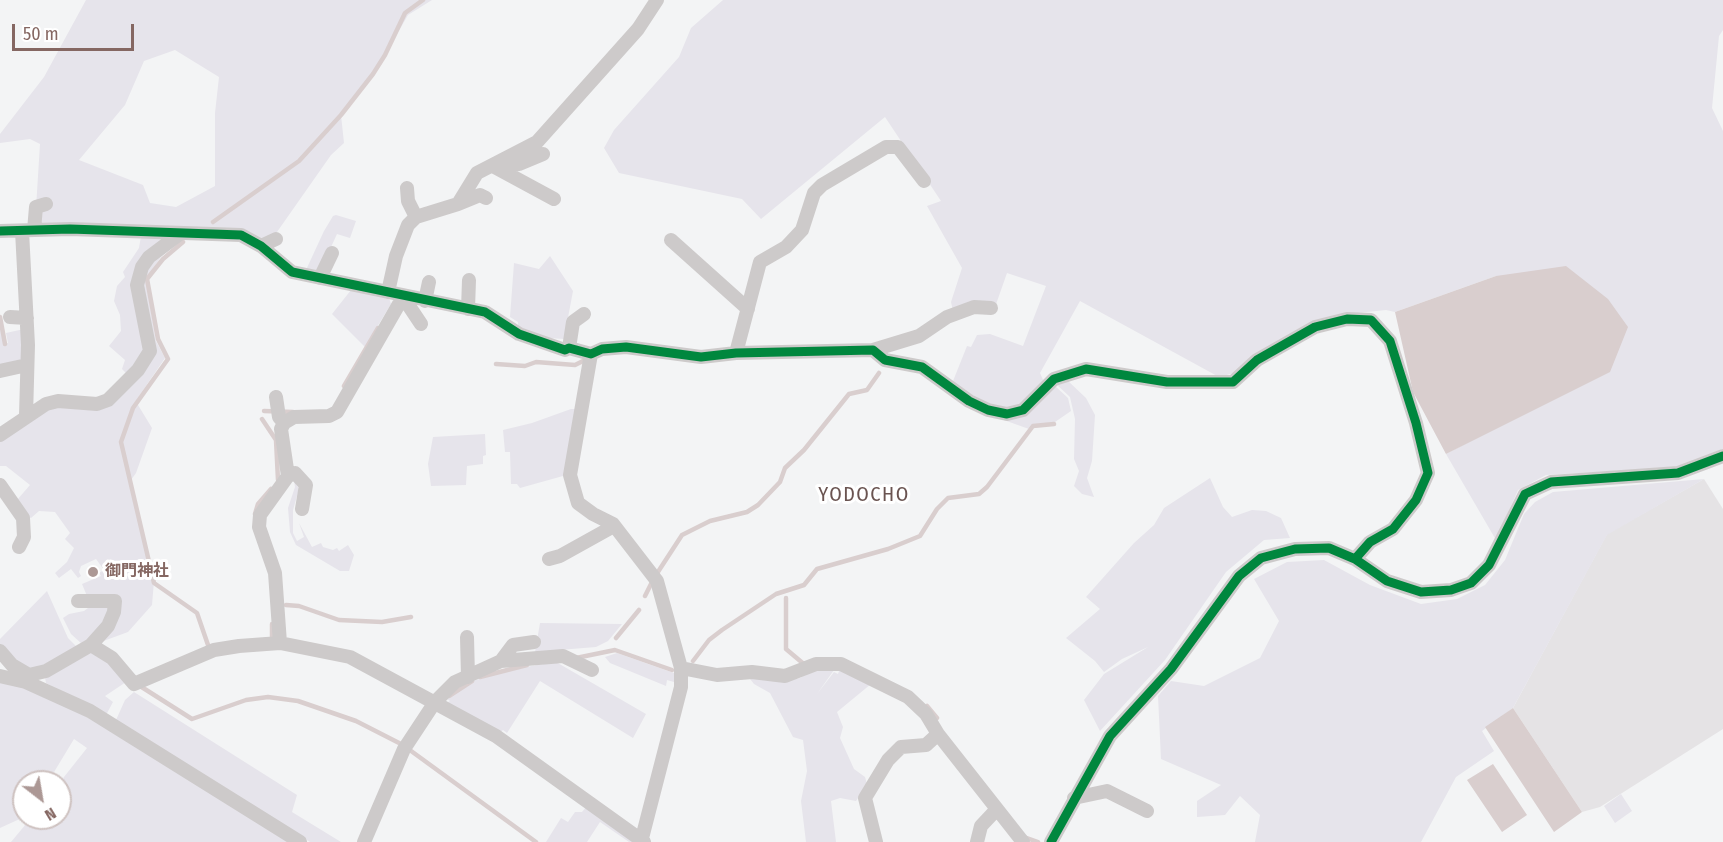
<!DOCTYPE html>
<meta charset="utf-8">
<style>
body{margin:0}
#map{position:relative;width:1723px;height:842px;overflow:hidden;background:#f3f4f5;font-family:"Fira Sans Condensed",sans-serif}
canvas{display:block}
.north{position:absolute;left:12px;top:770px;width:60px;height:60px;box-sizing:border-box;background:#fff;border:2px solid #cec2c0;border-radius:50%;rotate:149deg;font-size:16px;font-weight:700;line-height:24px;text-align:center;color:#856762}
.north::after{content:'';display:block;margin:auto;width:21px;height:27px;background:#ac9895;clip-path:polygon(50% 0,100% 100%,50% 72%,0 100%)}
.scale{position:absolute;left:12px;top:24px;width:122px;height:27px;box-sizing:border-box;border:3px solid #856762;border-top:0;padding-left:8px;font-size:18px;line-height:21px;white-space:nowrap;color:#856762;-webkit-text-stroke:4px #fff;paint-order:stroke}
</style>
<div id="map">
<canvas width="1723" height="842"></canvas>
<div class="north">N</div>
<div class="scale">50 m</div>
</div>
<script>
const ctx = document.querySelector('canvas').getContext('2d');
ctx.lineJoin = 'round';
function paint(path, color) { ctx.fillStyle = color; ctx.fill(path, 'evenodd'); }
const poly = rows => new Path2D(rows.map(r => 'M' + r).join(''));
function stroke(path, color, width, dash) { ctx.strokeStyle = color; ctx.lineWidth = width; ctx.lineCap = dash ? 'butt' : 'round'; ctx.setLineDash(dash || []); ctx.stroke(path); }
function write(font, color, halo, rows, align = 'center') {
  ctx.font = font + ' "Fira Sans Condensed","Noto Sans JP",sans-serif'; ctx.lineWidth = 6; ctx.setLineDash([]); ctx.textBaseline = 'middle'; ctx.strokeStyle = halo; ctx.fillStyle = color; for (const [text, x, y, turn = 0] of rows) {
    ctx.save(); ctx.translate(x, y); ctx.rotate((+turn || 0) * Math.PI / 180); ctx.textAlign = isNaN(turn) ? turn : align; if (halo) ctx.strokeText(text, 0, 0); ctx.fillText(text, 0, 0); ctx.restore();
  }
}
paint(poly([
 [1704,479,1723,509,1723,729,1600,807,1582,812,1513,708,1607,534]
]), '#e5e3e5');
paint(poly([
 [86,0,432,0,408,15,385,55,341,115,344,143,331,155,277,232,262,241,35,224,40,144,30,139,0,143,0,134,44,77],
 [175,50,219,77,215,113,215,186,176,207,150,203,143,185,79,160,125,105,144,61],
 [723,0,1723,0,1723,30,1719,36,1712,108,1723,131,1723,449,1680,467,1546,475,1518,490,1496,540,1446,454,1522,413,1496,276,1395,312,1386,310,1348,314,1234,373,1219,377,1080,301,1040,373,1044,382,1021,407,1005,410,972,397,953,381,967,346,971,347,977,335,990,334,1023,346,1046,286,1007,273,994,310,953,311,951,302,962,268,927,206,941,201,885,117,761,219,742,199,619,173,604,148,614,130,679,57,691,28],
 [336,215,356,221,350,238,337,234,319,273,306,270,324,231,333,216],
 [141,236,168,237,141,257,147,352,129,376,122,369,125,360,109,346,121,331,120,315,114,301,117,286,125,277,123,272,139,248],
 [181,240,161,257,146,279,156,341,165,358,133,405,138,405,152,428,136,473,131,480,154,581,152,605,128,632,98,643,119,609,116,594,87,596,82,584,101,576,99,573,104,570,96,559,81,566,79,572,81,576,78,578,71,569,59,578,55,573,67,562,74,548,65,539,70,533,55,512,39,511,31,518,26,515,17,500,30,485,6,466,0,466,0,439,34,416,56,406,94,409,152,359,140,283,144,266],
 [550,256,573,291,564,339,548,338,518,327,518,322,510,317,514,263,539,269],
 [351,290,389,298,391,304,365,347,332,314],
 [0,325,4,344,8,343,6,333,24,329,22,362,0,366],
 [1067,380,1086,398,1095,415,1092,461,1087,478,1094,497,1082,494,1074,486,1079,471,1074,459,1075,419,1070,397,1056,384],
 [1054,385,1068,398,1071,411,1055,422,1032,425,1029,429,1001,419],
 [571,409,579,409,567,472,563,476,520,488,517,484,511,484,510,452,505,452,503,430,532,423],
 [485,434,486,455,483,456,483,464,467,466,466,485,431,486,428,464,433,437],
 [1210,478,1223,507,1232,517,1252,510,1266,511,1281,518,1290,538,1264,540,1226,572,1165,660,1100,731,1084,700,1104,674,1148,647,1122,659,1104,672,1095,661,1066,638,1100,609,1086,597,1134,543,1154,525,1164,508],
 [1704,479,1607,535,1513,708,1482,731,1494,751,1456,777,1421,842,1255,842,1260,815,1240,796,1225,815,1197,817,1197,801,1221,785,1161,759,1158,696,1171,681,1204,686,1260,658,1279,621,1254,579,1287,562,1324,560,1370,585,1421,604,1457,599,1485,585,1505,560,1524,514,1535,502,1553,492],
 [294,480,299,489,293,510,293,533,297,541,304,537,299,523,312,547,321,543,323,547,333,550,337,548,339,551,348,545,354,555,349,571,340,571,296,545,290,532,288,508,295,487],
 [47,591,68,638,79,649,59,660,30,669,15,664,0,647,0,639],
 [111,603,111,610,90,640,82,644,71,634,63,618,69,614,84,611,92,605],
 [540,623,622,624,608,641,596,647,535,652],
 [93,652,105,659,126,682,105,696,113,702,106,715,46,683,45,677,82,654],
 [617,653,674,673,674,682,667,680,666,686,610,663,605,657],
 [556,662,646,714,633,738,540,681,507,733,503,730,498,734,446,703,450,701,447,699,476,680,513,669],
 [819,668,834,670,817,694,834,672,838,674,840,668,871,684,837,712,843,727,840,738,854,769,865,777,867,784,856,801,840,798,831,801,836,842,806,842,801,801,807,771,803,740,793,737,770,693,754,684,747,675,781,682,800,678],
 [0,676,78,711,295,842,11,842,31,818,60,818,60,782,87,748,74,739,48,782,24,782,24,817,0,828],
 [134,692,297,795,292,812,341,842,310,842,116,720,125,700],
 [1621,794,1632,811,1615,823,1604,806],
 [587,806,634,842,629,842,600,822,587,842,546,842,561,818,568,822,575,812,582,812]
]), '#e6e4eb');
paint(poly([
 [1566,266,1608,299,1628,327,1610,372,1446,454,1413,392,1395,312,1496,276],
 [1513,708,1582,812,1554,832,1485,727],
 [1493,764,1527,815,1502,832,1467,780]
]), '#d9cece');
stroke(poly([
 [213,222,299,161,341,115,373,74,385,55,405,13,423,0],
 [183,242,163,259,147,279,158,339,168,359,133,408,121,442,154,583,197,613,208,645],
 [0,317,5,344],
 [496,364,525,366,536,362,575,365,583,361],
 [344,386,378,328],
 [264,411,293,412],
 [262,419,276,440,278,480],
 [255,514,258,504,271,489],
 [645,596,654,578,682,535,710,521,747,512,758,505,780,482,785,468,804,450,849,394,867,390,879,373],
 [786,598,786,649,805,665],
 [286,605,299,606,339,620,382,622,411,617],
 [616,638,639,610],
 [272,639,272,624],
 [576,658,615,650,672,670],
 [693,661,709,640,722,630,776,594,804,585,817,569,888,549,920,536,937,509,948,498,979,494,987,487,1033,426,1054,424],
 [480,677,527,665],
 [140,686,192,719,246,700,268,697,298,701,356,721,403,745],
 [449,696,472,681],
 [927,706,937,718],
 [407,748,536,842],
 [1024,837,1038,842]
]), '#d9cece', 4.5);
stroke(poly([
 [501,165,519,164,543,154],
 [493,166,554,199],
 [407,188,408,201,416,217],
 [458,204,480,195,486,198],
 [34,230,36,207,46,204],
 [0,231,70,229,241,235,261,246,292,272,485,312,519,334,565,350,569,348,591,354,602,349,626,347,701,357,736,353,873,350,885,360,922,367,969,401,988,410,1007,414,1023,410,1054,379,1086,369,1167,382,1233,382,1257,360,1315,327,1347,319,1371,320,1390,341,1416,423,1428,473,1416,500,1393,529,1370,542,1355,559],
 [22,231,28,345,26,416],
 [671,240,748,309],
 [261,246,276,239],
 [320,278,332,253],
 [388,292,396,256,408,225,416,217,458,204,477,173,537,142,638,29,657,0],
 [425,301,429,282],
 [468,309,469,280],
 [10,317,27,318],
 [569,348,573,322,584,314],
 [873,350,919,336,947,317,974,307,991,308],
 [736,353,760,262,786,247,802,230,814,193,822,185,886,147,898,147,924,181],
 [591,354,570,475,578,503,593,514,613,524,657,581,681,668,681,687,641,842],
 [0,371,27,365],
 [276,397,279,417,284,423],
 [0,435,46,404,58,401,97,404,108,400,138,370,150,351,137,285,142,267,149,257,181,233],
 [288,476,295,473,306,485,302,509],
 [0,485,23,518,24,537,19,547],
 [549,559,560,556,614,526],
 [78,601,115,601,114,612,108,626,91,645],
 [467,637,468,677],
 [280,643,275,573,259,527,260,515,288,476,281,429,284,423,294,417,329,416,337,412,403,297,421,324],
 [0,651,12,665,29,675,26,682],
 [501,661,563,656,592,670],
 [681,668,717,675,752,672,785,676,816,664,841,664,908,697,926,714,938,734],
 [29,675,46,671,91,645,112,658,134,684,214,650,239,646,280,643,350,657,496,736,644,842],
 [0,676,26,682,90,711,300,842],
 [1074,798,1107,791,1147,811],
 [364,842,404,749,435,702,455,682,501,661,513,645,534,642],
 [876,842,865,798,888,760,901,747,926,745,938,734,1023,842],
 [977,842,981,826,997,809],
 [1051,842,1110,736,1171,669,1239,576,1261,558,1295,549,1329,548,1355,559,1387,581,1421,592,1451,590,1471,583,1489,565,1525,494,1551,482,1678,473,1723,456]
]), '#cdcaca', 14);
stroke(poly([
 [0,231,70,229,241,235,261,246,292,272,485,312,519,334,565,350,569,348,591,354,602,349,626,347,701,357,736,353,873,350,885,360,922,367,969,401,988,410,1007,414,1023,410,1054,379,1086,369,1167,382,1233,382,1257,360,1315,327,1347,319,1371,320,1390,341,1416,423,1428,473,1416,500,1393,529,1370,542,1355,559],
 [1051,842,1110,736,1171,669,1239,576,1261,558,1295,549,1329,548,1355,559,1387,581,1421,592,1451,590,1471,583,1489,565,1525,494,1551,482,1678,473,1723,456]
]), '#00873e', 9);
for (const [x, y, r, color] of [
 [93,572,6,"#ac9895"]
]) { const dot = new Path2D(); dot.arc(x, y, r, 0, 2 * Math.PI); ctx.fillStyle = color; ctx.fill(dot); stroke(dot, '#fff', 2); }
write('bold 16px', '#856762', '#fff', [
 ["御門神社",105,572]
], 'left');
ctx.letterSpacing = '1.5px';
write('20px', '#6a5451', '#fff', [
 ["YODOCHO",864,495]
]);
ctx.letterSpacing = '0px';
</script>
